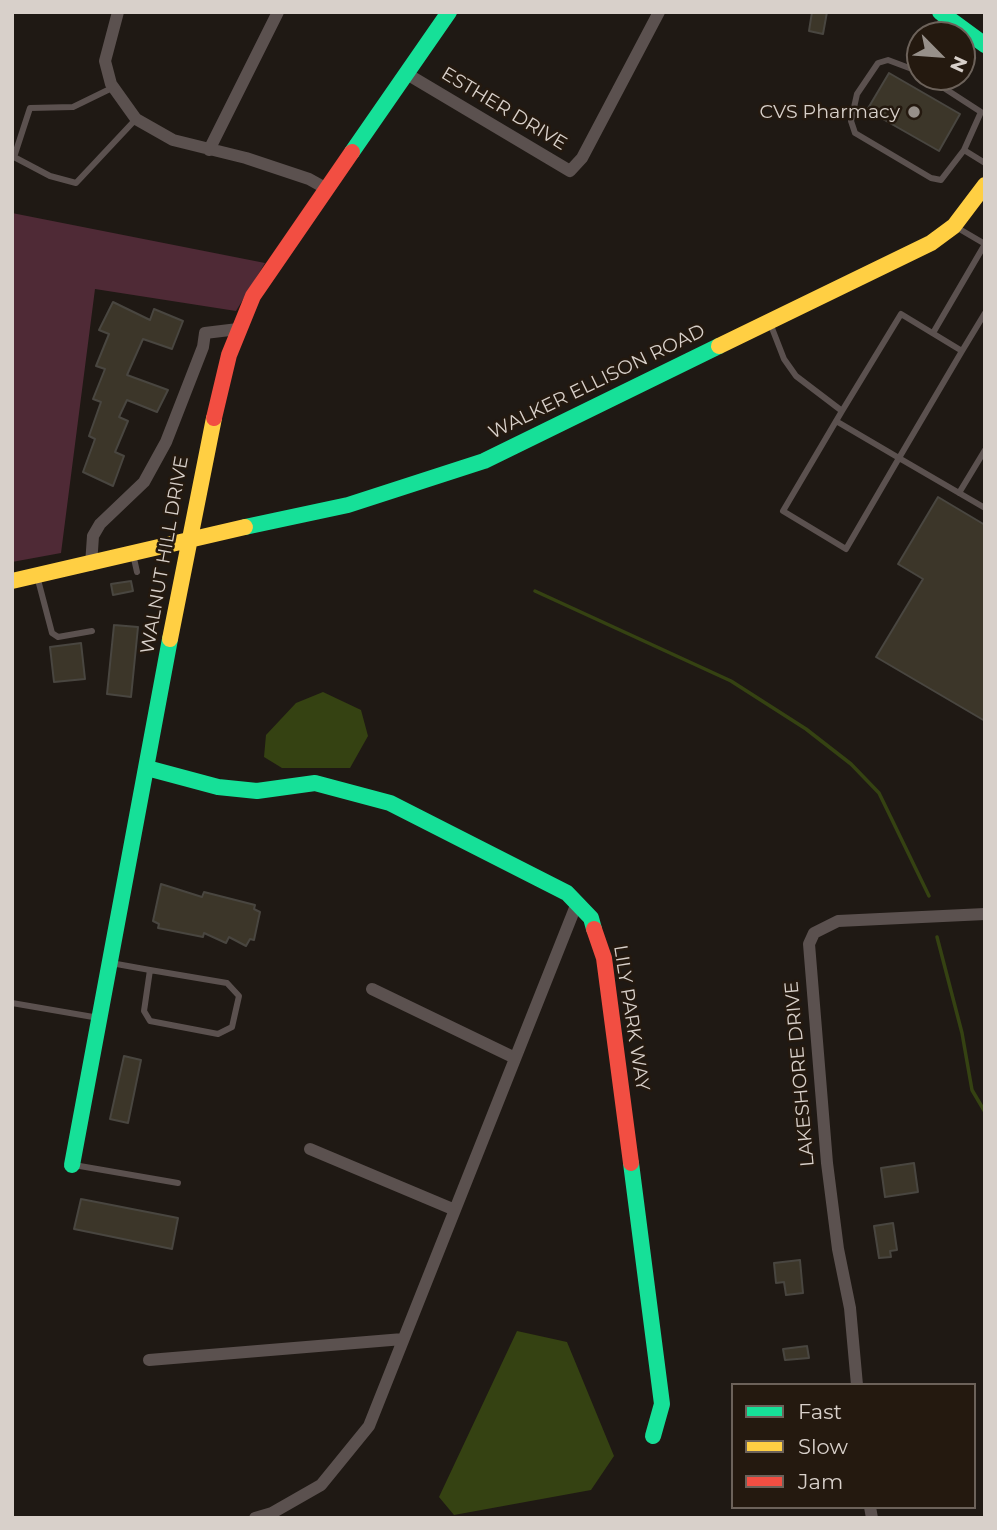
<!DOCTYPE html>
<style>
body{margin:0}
#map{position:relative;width:997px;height:1530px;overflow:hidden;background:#1f1914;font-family:Montserrat,sans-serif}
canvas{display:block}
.frame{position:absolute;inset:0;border:14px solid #d8d0ca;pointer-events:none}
.legend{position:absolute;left:731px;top:1383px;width:245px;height:126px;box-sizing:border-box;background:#24190f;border:2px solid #6c625a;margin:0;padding:9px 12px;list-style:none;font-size:21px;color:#d8d0ca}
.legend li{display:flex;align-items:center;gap:14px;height:35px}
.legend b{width:35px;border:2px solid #6c625a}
.north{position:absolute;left:906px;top:21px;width:70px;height:70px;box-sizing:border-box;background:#24190f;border:2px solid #6c625a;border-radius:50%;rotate:115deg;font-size:19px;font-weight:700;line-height:28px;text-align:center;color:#d8d0ca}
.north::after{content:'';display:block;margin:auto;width:24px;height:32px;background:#97908a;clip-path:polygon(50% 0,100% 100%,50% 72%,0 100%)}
</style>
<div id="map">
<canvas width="997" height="1530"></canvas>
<div class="frame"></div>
<ul class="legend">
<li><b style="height:9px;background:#16e098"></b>Fast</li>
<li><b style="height:9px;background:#ffcf43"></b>Slow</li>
<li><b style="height:9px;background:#f24e42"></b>Jam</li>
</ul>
<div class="north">N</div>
</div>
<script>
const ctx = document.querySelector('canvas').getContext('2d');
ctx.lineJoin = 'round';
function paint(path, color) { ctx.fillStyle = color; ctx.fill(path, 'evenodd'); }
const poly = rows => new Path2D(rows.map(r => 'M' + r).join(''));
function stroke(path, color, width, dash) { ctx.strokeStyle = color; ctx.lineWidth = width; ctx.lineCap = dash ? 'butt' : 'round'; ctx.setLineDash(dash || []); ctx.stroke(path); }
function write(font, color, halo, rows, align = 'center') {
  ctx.font = font + ' Montserrat,sans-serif'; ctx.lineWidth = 5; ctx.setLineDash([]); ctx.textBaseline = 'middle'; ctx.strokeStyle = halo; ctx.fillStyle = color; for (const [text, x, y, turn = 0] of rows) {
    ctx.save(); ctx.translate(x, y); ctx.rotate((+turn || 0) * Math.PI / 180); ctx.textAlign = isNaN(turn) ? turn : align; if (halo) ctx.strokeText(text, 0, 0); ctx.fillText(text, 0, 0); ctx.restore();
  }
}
paint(poly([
 [12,213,265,263,236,311,95,289,61,553,12,562]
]), '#4f2a36');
paint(poly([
 [323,692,361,710,368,736,350,768,282,768,264,757,266,735,296,703],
 [517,1331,567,1342,614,1456,591,1490,454,1515,439,1497]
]), '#354212');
stroke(poly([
 [535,591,731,681,806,729,851,764,879,793,929,896],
 [937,937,962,1033,972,1090,985,1112]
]), '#354212', 3.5);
const building = poly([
 [812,12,827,12,823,34,809,31,812,12],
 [889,73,960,114,939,151,867,110,889,73],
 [113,302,150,320,154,309,183,321,172,349,143,339,127,375,168,390,157,412,127,400,119,417,128,421,115,452,124,456,113,486,83,472,95,439,89,436,101,402,93,399,105,369,96,366,109,334,99,330,113,302],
 [938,497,985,525,985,721,876,657,923,579,898,564,938,497],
 [131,581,133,591,113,595,111,584,131,581],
 [114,625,138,627,131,697,107,694,114,625],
 [81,643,85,679,54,682,50,647,81,643],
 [161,884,202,897,204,892,255,905,254,909,260,912,254,940,250,939,246,946,229,937,226,943,204,933,203,937,158,928,159,924,153,921,161,884],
 [124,1056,141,1060,128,1123,110,1119,124,1056],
 [914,1163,918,1192,885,1197,881,1168,914,1163],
 [81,1199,178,1218,172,1249,74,1229,81,1199],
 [893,1223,897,1250,890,1251,891,1257,879,1258,874,1226,893,1223],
 [800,1260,803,1293,786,1295,784,1282,776,1283,774,1263,800,1260],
 [807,1346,809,1358,785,1360,783,1349,807,1346]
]);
paint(building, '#3c3629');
stroke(building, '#494640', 2);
stroke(poly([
 [932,35,944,16],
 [911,68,920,54],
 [920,72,888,60,878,63,857,94,851,121,855,133,931,178,941,180,964,150,981,112,927,77],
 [114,87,73,107,30,108,14,157,50,176,76,183,136,119],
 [964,150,985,163],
 [956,227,985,244],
 [770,323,784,359,796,376,842,411,901,314,962,351,985,313],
 [933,333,985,244],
 [962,351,899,458,985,508],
 [836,421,899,458,846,549,783,511,842,411],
 [959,493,985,450],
 [133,554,137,572],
 [37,576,52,633,58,637,92,631],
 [111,963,150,970,227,983,239,996,232,1027,218,1034,150,1021,144,1011,150,970],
 [12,1003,99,1018],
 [74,1165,178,1183]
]), '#5b514f', 6);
stroke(poly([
 [118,12,105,61,111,84,136,119,173,140,246,158,309,179,327,189],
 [407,74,570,171,582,158,659,12],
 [209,150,278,12],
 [91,565,93,536,100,524,144,482,166,442,203,347,205,333,238,329],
 [372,989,515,1058],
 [310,1149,455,1210],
 [149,1360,403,1339],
 [857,1385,850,1308,838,1249,827,1163,809,944,814,933,838,921,985,914],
 [870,1507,872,1518],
 [255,1518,272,1513,321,1485,369,1426,577,903]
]), '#5b514f', 12);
stroke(poly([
 [940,12,985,45],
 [352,152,449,12],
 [245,527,348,505,484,461,719,346],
 [147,768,218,787,257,791,315,783,390,803,567,893,591,918,594,929],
 [631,1163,662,1404,653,1436],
 [72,1165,170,639]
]), '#16e098', 16);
stroke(poly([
 [719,346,931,243,954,226,985,185],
 [12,581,245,527],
 [170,639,214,418]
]), '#ffcf43', 16);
stroke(poly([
 [214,418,229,355,253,296,352,152],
 [594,929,604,958,631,1163]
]), '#f24e42', 16);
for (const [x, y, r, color] of [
 [914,112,7,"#97908a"]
]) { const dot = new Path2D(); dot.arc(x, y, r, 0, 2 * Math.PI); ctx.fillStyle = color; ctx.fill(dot); stroke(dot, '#24190f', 2.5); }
write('19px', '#d8d0ca', '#24190f', [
 ["ESTHER DRIVE",504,109,31],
 ["WALKER ELLISON ROAD",597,382,-26],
 ["WALNUT HILL DRIVE",165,555,-80],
 ["LILY PARK WAY",631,1018,81],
 ["LAKESHORE DRIVE",800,1074,-95]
]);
write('19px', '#d8d0ca', '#24190f', [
 ["CVS Pharmacy",900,112]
], 'right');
</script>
